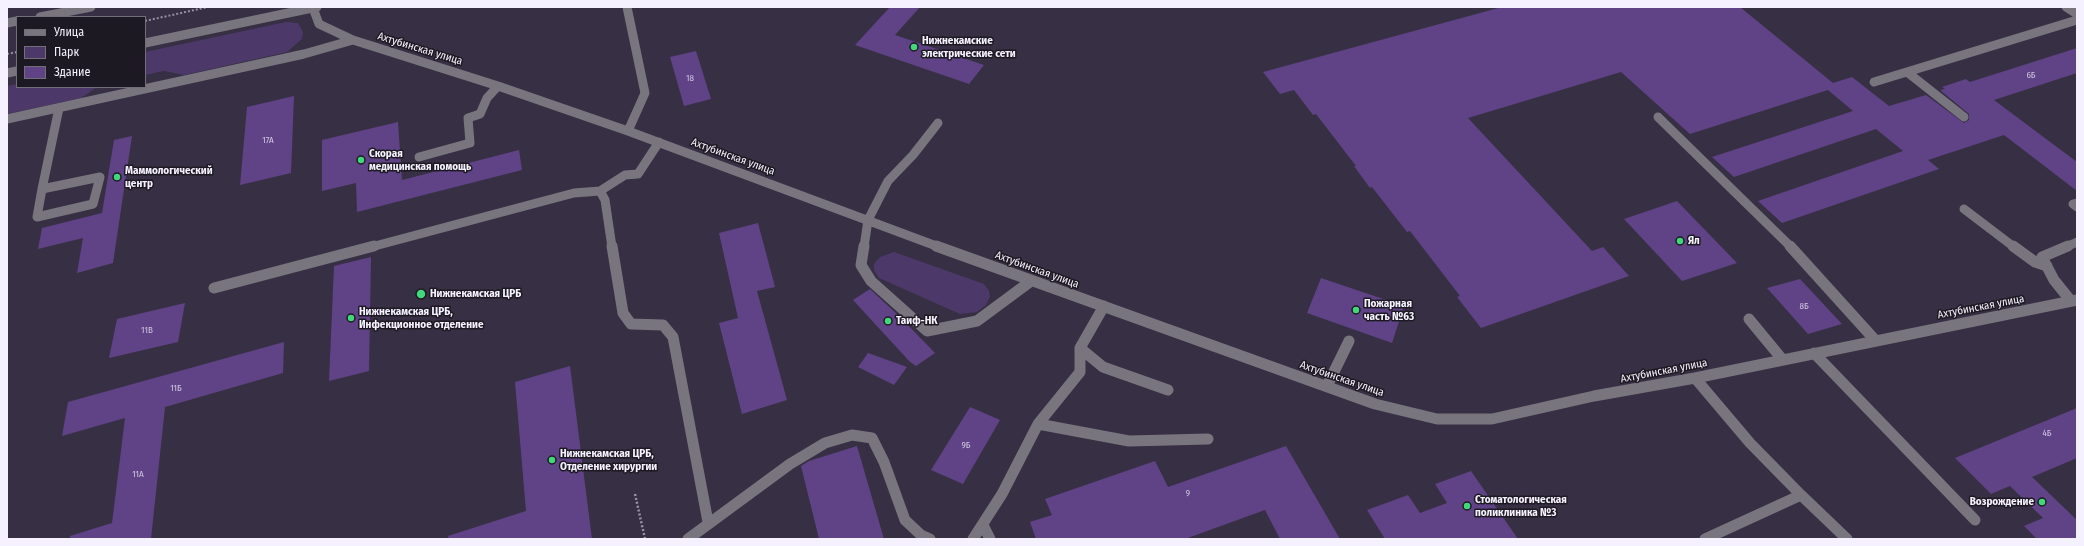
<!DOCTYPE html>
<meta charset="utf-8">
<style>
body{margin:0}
#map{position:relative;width:2084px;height:546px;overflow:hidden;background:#372f43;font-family:"Fira Sans Condensed",sans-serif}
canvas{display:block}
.frame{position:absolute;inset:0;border:8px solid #f5f1fe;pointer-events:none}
.legend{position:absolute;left:16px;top:16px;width:130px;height:72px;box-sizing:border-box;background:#1d1922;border:1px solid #736f7a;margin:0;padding:5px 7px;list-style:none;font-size:12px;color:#f5f1fe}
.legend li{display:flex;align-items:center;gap:8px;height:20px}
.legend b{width:20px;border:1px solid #736f7a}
</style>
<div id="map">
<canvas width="2084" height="546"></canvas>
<div class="frame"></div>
<ul class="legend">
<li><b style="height:5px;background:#78757f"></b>Улица</li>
<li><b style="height:11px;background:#4d386a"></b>Парк</li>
<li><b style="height:11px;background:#604387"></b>Здание</li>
</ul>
</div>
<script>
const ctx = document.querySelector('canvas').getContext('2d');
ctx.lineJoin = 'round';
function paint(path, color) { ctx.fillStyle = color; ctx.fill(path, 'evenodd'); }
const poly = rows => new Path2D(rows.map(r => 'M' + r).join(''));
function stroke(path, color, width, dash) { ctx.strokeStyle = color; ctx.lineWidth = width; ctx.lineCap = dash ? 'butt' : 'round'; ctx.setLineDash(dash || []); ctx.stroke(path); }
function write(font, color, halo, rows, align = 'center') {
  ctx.font = font + ' "Fira Sans Condensed",sans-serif'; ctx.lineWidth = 3; ctx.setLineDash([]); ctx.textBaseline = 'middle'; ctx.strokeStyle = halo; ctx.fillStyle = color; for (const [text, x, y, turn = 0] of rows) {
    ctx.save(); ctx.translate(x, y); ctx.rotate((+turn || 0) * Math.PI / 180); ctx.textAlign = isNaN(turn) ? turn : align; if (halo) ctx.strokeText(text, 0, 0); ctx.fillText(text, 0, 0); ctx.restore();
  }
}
paint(poly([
 [286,22,298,23,303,32,302,39,287,52,184,75,164,71,145,75,145,52],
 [17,84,17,87,97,87,81,98,7,114,7,86],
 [894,252,984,284,989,291,990,296,986,305,977,312,960,314,879,278,874,270,874,264,880,257]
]), '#4d386a');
paint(poly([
 [890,7,920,7,895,35,984,65,969,84,855,45],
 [1502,7,1740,7,1833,83,1852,77,1889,106,1926,95,1964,123,1969,120,1969,114,1940,90,1945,89,1942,87,1966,79,1970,82,2077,48,2077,73,1994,100,2077,162,2077,191,2004,135,1928,160,1939,169,1782,223,1758,201,1903,151,1876,129,1734,177,1712,157,1853,111,1828,90,1690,134,1621,72,1468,118,1592,251,1603,247,1629,276,1481,328,1457,297,1460,296,1410,231,1407,232,1372,187,1370,188,1354,166,1356,166,1316,114,1313,115,1294,90,1280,94,1263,72],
 [696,51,711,99,684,106,670,57],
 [294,96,291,173,240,185,247,107],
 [398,122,402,180,519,150,522,170,357,212,356,183,322,191,322,140],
 [132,136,113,263,77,273,83,238,38,249,42,228,102,213,114,140],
 [1677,201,1737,263,1682,281,1624,219],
 [758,223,775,287,757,291,787,400,742,414,719,323,738,318,719,233],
 [371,257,369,371,329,381,334,266],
 [1321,278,1404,306,1392,343,1307,313],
 [1800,279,1842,324,1808,334,1767,288],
 [870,289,899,316,935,353,916,366,910,362,853,300],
 [185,303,178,342,109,358,117,319],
 [284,342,283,373,165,407,151,539,70,539,70,536,112,523,125,418,62,436,68,402],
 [868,353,907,367,894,385,858,367],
 [570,366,592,539,449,539,448,536,526,511,515,382],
 [970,407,1000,420,963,484,931,470],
 [2077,408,2077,458,2032,477,2077,520,2077,539,2037,539,2024,526,2043,518,2010,486,1991,494,1955,458],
 [857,446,884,539,819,539,801,466,809,461],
 [1286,446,1340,539,1280,539,1265,510,1185,539,1036,539,1030,522,1052,515,1045,499,1155,461,1168,487],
 [1471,471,1518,539,1385,539,1367,510,1408,495,1420,513,1447,503,1435,484]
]), '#604387');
stroke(poly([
 [145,21,208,7],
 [7,54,17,52]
]), '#9892a2', 2, [2, 2]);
stroke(poly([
 [635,494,645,539]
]), '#9892a2', 2.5, [2, 2]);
stroke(poly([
 [627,7,645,93,628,131],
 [2066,7,2077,14],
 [313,8,319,24,353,40,498,86,628,131,939,247],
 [40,17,91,7],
 [7,23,17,21],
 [145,43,317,7],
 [1907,72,1964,117],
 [7,73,17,71],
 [1874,82,2077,20],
 [1658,117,1791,247],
 [7,119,304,54,353,40],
 [419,157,470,143,468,118,480,114,487,98,498,86],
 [100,177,93,204,37,217,42,189,100,177],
 [42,189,59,108],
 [600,191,625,175,638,174,659,142],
 [2077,203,2073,204,2077,207],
 [1964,209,2014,247],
 [371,247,574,193,600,191,605,200,612,247],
 [864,247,868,220,888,181,913,155,938,123],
 [2066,247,2077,242]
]), '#78757f', 9);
stroke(poly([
 [612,246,623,313,631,324,663,325,673,337,708,522],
 [864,246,861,265,871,281,927,331,977,321,1031,281],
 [936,246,1375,404,1437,419,1492,419,1594,396,1695,378,2077,300],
 [1790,246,1875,340],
 [2013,246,2035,262,2047,266],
 [2068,246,2042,257,2054,280,2071,301],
 [214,288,374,246],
 [1749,319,1782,359],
 [1080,348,1103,367,1168,390],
 [1814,353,1975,520],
 [1695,378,1750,443,1801,495,1705,539],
 [1327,386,1349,341],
 [1038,424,1129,441,1208,439],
 [1801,495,1847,539],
 [983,525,990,539],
 [688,539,790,464,825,443,852,435,872,438,884,462,905,520,921,535,930,539],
 [973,539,1002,494,1038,424,1080,372,1080,348,1104,306]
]), '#78757f', 11);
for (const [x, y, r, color] of [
 [914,47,4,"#43d77b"],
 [361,160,4,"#43d77b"],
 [117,177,4,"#43d77b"],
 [1680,241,4,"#43d77b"],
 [421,294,5,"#43d77b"],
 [1356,310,4,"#43d77b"],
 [351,318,4,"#43d77b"],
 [888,321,4,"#43d77b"],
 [552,460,4,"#43d77b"],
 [2042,502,4,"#43d77b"],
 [1467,506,4,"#43d77b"]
]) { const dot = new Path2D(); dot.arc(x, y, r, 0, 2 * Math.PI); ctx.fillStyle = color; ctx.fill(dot); stroke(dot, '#1d1922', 1.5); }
write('9px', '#d0c6e0', null, [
 ["6Б",2031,75],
 ["18",690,78],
 ["17А",268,140],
 ["8Б",1804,306],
 ["11В",147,330],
 ["11Б",176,388],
 ["4Б",2047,433],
 ["9Б",966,445],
 ["11А",138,474],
 ["9",1188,493]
]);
write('bold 11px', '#f5f1fe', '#1d1922', [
 ["Нижнекамские",922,41],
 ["электрические сети",922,54],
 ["Скорая",369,154],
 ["медицинская помощь",369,167],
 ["Маммологический",125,171],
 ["центр",125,184],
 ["Ял",1688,241],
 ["Нижнекамская ЦРБ",430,294],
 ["Пожарная",1364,304],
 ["часть №63",1364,317],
 ["Нижнекамская ЦРБ,",359,312],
 ["Инфекционное отделение",359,325],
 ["Таиф-НК",896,321],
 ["Нижнекамская ЦРБ,",560,454],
 ["Отделение хирургии",560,467],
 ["Стоматологическая",1475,500],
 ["поликлиника №3",1475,513],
 ["Возрождение",2034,502,"right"]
], 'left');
write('11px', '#f5f1fe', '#1d1922', [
 ["Ахтубинская улица",420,49,17],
 ["Ахтубинская улица",733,157,20],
 ["Ахтубинская улица",1037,270,20],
 ["Ахтубинская улица",1981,307,-11],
 ["Ахтубинская улица",1664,371,-11],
 ["Ахтубинская улица",1342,379,19]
]);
</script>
